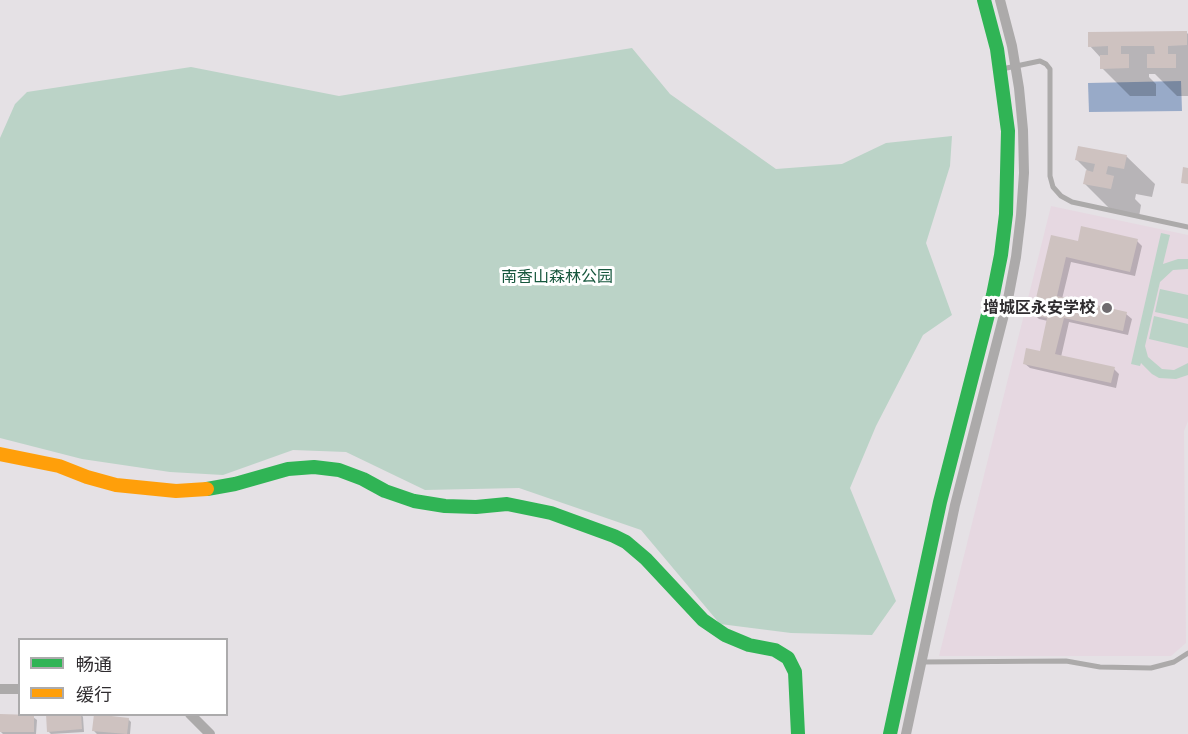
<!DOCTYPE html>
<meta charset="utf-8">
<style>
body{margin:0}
#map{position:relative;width:1188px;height:734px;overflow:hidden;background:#e5e1e5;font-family:"Asap Condensed","Noto Sans SC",sans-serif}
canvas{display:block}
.legend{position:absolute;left:18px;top:638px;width:210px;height:78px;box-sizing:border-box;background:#fff;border:2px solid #acabac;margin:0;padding:8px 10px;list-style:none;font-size:18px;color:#2f2c2f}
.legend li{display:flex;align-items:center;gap:12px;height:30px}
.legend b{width:30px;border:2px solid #acabac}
</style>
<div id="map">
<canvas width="1188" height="734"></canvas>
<ul class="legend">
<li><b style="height:8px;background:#30b455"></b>畅通</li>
<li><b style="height:8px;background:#ff9f0a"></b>缓行</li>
</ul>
</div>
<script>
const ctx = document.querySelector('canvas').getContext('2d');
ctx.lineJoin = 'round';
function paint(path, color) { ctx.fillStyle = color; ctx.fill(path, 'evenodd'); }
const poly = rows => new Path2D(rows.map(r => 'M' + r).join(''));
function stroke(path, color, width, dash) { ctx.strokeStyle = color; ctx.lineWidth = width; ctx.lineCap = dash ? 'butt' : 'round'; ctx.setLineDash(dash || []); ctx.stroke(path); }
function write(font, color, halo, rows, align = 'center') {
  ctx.font = font + ' "Asap Condensed","Noto Sans SC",sans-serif'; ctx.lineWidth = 6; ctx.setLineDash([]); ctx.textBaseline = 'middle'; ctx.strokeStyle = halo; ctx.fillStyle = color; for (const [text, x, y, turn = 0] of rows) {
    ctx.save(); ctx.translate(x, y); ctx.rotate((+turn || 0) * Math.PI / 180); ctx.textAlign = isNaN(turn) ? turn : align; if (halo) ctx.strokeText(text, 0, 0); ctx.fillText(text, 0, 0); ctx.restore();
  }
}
paint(poly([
 [1051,206,1188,235,1188,421,1184,431,1186,643,1171,656,939,656]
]), '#e6d8e1');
paint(poly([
 [632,48,670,94,776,169,842,164,886,143,952,136,950,166,926,243,952,315,923,335,876,426,850,488,896,601,872,635,791,633,720,624,641,530,519,488,425,490,346,452,293,450,223,475,170,472,82,459,0,438,0,138,15,104,27,92,191,67,339,96],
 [1161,233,1170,235,1163,264,1178,259,1188,259,1188,269,1173,270,1160,282,1145,346,1148,357,1162,369,1174,370,1188,363,1188,375,1176,379,1159,378,1152,374,1141,363,1140,366,1131,364],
 [1160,289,1188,295,1188,319,1155,312],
 [1154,316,1188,324,1188,348,1149,339]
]), '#bbd3c7');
paint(poly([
 [1181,81,1182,111,1089,112,1088,83]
]), '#98aac8');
paint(poly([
 [1186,32,1188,34,1188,96,1177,96,1155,74,1149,74,1149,77,1156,84,1156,96,1130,96,1102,68,1101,58,1090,46],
 [1126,156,1155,184,1152,197,1136,194,1135,199,1141,205,1139,217,1113,212,1085,184,1087,170,1077,160],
 [1052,237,1079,243,1137,241,1142,246,1135,276,1071,262,1062,299,1126,314,1132,319,1128,335,1069,322,1061,357,1114,369,1119,374,1116,388,1030,368,1024,363,1041,353,1048,321,1039,319,1034,314],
 [81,714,83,717,84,732,51,734,48,731],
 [33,717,37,720,36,734,3,734,0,731],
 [128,719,131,722,130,734,97,734,94,731]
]), '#0003');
paint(poly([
 [1187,31,1187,45,1168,46,1168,54,1176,54,1176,68,1147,68,1147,54,1155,54,1154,46,1121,46,1121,54,1129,54,1129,68,1100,69,1100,55,1108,55,1108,46,1088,47,1088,32],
 [1078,146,1127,155,1124,169,1108,166,1106,174,1114,176,1111,189,1083,184,1086,170,1093,172,1095,164,1075,160],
 [1183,167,1188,168,1188,184,1181,183],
 [1081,226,1138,239,1130,272,1066,257,1057,296,1127,312,1123,331,1064,318,1055,354,1115,367,1111,383,1023,364,1026,348,1040,351,1047,318,1032,315,1051,235,1078,241],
 [0,714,34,715,34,732,0,732],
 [46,714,81,714,82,729,47,732],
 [94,714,129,718,127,734,92,731]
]), '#cec2c0');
stroke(poly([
 [1002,69,1040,61,1046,64,1050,69,1050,176,1053,187,1061,196,1072,202,1188,227],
 [921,662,1066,661,1100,667,1151,668,1174,662,1188,653]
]), '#acaaaa', 5);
stroke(poly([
 [0,689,20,689],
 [190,714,210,734],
 [906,734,955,505,1008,299,1016,257,1021,215,1024,173,1023,130,1019,88,1012,46,1000,0]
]), '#acaaaa', 10);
stroke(poly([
 [207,489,235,484,288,469,314,467,339,470,363,479,385,491,414,501,445,506,476,507,507,504,551,513,614,536,626,542,646,559,703,620,725,635,749,645,775,650,788,658,795,672,798,734],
 [890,734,940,502,993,295,1001,255,1006,214,1008,131,997,49,984,0]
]), '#30b455', 14);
stroke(poly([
 [0,454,59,466,87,477,116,485,176,491,207,489]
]), '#ff9f0a', 14);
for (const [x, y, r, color] of [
 [1107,308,6,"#6f6b6f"]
]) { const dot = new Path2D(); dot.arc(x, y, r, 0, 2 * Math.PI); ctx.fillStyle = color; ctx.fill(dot); stroke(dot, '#fff', 2); }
write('16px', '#16573d', '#fff', [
 ["南香山森林公园",557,277]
]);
write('bold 16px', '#2f2c2f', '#fff', [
 ["增城区永安学校",1095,308]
], 'right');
</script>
